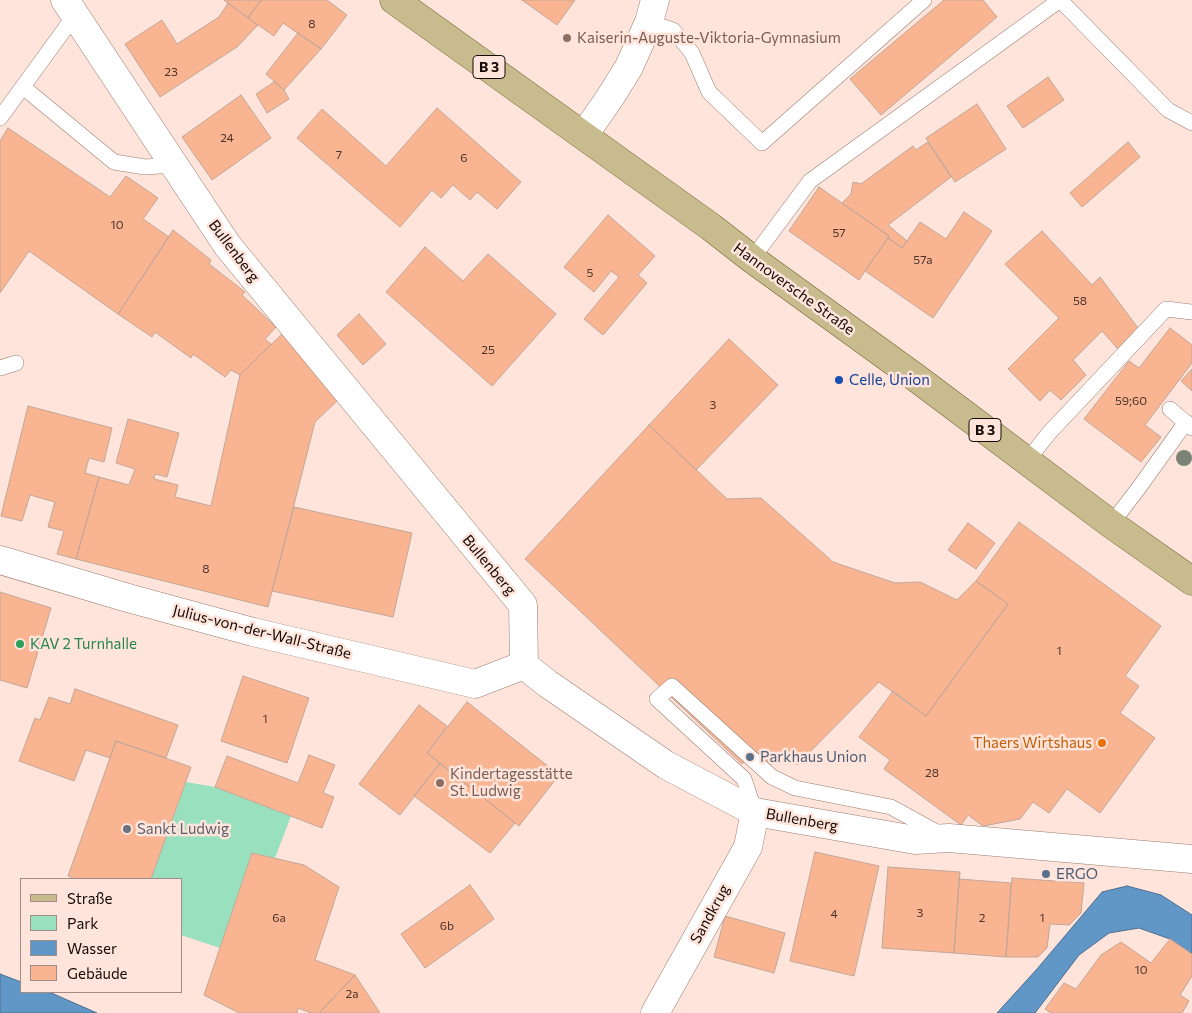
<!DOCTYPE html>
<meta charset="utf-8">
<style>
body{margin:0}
#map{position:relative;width:1192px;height:1013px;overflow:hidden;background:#fee4da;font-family:Commissioner,sans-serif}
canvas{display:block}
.legend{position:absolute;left:20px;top:878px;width:162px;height:115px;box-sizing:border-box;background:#fee4da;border:1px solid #a18d86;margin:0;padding:6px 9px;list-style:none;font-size:15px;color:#150a07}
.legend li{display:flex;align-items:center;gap:10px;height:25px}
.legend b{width:25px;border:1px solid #a18d86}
</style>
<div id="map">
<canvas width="1192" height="1013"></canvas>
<ul class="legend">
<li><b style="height:6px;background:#c8bb8d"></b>Straße</li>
<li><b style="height:14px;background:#99e0be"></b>Park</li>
<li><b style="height:14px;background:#6197c7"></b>Wasser</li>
<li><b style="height:14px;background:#f9b492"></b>Gebäude</li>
</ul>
</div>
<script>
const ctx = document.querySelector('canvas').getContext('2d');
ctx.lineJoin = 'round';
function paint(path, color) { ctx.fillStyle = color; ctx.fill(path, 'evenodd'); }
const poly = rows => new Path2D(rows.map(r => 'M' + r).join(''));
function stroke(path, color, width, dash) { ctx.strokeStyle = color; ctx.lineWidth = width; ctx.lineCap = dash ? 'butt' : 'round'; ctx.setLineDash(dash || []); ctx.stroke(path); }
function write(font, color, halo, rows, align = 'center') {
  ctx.font = font + ' Commissioner,sans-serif'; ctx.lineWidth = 5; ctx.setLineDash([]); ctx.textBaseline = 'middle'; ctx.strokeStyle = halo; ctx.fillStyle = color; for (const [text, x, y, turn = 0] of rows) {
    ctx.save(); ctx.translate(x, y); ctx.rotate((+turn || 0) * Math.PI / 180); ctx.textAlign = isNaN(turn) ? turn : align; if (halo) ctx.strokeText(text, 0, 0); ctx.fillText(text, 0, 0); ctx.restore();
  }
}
paint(poly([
 [186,782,215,787,291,816,275,858,252,853,220,948,181,935,181,879,151,879]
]), '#99e0be');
const water = poly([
 [1127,886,1161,895,1192,915,1192,954,1170,939,1139,928,1109,933,1079,955,1035,1013,997,1013,1037,969,1102,892,1127,886],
 [0,974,21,982,21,992,49,992,97,1013,0,1013,0,974]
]);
paint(water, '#6197c7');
stroke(water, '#4a6d8d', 1);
const building = poly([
 [224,0,261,0,248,18,224,0],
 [261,0,327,0,347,15,321,49,283,23,274,36,248,18,261,0],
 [522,0,575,0,557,25,522,0],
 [944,0,983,0,997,17,881,115,850,79,944,0],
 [228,3,258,25,237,47,160,97,125,44,162,20,177,44,219,17,228,3],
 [298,33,321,49,284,90,266,74,298,33],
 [1048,77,1064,100,1023,128,1007,106,1048,77],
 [274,82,284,90,289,99,267,113,256,94,274,82],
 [241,95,271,138,212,180,182,137,241,95],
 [977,104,1006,149,955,182,926,138,977,104],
 [437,108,521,182,497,209,477,192,470,200,453,185,441,198,432,190,400,227,297,138,322,109,386,166,437,108],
 [8,128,110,197,126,176,158,198,143,219,169,237,118,314,29,251,0,293,0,141,8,128],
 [928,142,951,177,888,225,907,241,902,248,888,238,889,236,842,203,851,194,853,182,861,184,913,146,916,150,928,142],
 [1128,142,1140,157,1082,207,1070,193,1128,142],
 [819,187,889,236,859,280,789,231,819,187],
 [964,212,992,231,933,318,865,271,888,238,902,248,920,222,946,239,964,212],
 [608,215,655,256,638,275,647,283,603,335,584,319,619,277,611,271,594,292,564,267,608,215],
 [173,230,211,260,209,264,245,292,242,295,276,327,265,339,271,344,240,375,231,370,225,377,193,354,191,358,155,332,152,337,118,314,173,230],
 [1042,231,1092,285,1100,277,1138,328,1118,349,1102,331,1073,360,1086,375,1061,400,1050,390,1040,401,1008,369,1059,318,1005,264,1042,231],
 [425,247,463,281,488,254,556,314,492,386,386,292,425,247],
 [359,314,386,344,363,365,337,335,359,314],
 [1170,328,1192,345,1192,363,1145,425,1161,437,1141,462,1084,419,1129,361,1139,368,1170,328],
 [284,332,338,400,315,422,268,607,76,559,99,477,129,485,135,469,116,463,128,419,179,433,167,477,155,474,154,479,178,485,175,497,211,506,240,375,284,332],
 [729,339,778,385,696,470,649,425,729,339],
 [1192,369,1192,391,1181,381,1192,369],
 [28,406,112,428,104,462,89,458,85,473,99,477,76,559,57,554,64,531,48,527,55,502,30,495,22,521,1,516,28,406],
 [649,425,727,499,761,498,833,562,895,583,920,582,957,600,976,581,1008,604,926,716,879,682,797,765,785,752,771,765,755,751,742,764,525,559,649,425],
 [294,507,412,533,393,617,272,591,294,507],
 [1019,522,1161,626,1125,676,1139,686,1120,713,1155,738,1100,813,1067,789,1049,813,1033,802,1020,819,983,826,968,815,961,825,884,769,890,760,859,737,893,691,926,716,1008,604,976,581,1019,522],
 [968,523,995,543,976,569,948,550,968,523],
 [0,592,51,608,27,688,0,680,0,592],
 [243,676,309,698,287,763,221,741,243,676],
 [75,689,178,725,166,758,116,741,110,758,86,750,74,781,19,761,35,718,40,720,49,697,70,704,75,689],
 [467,702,559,775,519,826,427,753,467,702],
 [419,705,447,726,427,753,440,763,400,815,359,784,419,705],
 [116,741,191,767,151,879,76,879,68,876,116,741],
 [309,755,335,765,323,793,334,797,322,828,215,787,227,756,298,783,309,755],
 [440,763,515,823,490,853,414,796,440,763],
 [815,852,879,866,854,976,790,961,815,852],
 [252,853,304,865,339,887,315,960,355,975,319,1013,311,1013,298,1008,297,1013,239,1013,204,995,252,853],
 [888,867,960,872,954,953,882,948,888,867],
 [1012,878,1084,883,1081,913,1069,925,1050,924,1047,948,1038,957,1006,957,1012,878],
 [959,879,1011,883,1006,957,954,953,959,879],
 [470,885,494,919,425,968,401,934,470,885],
 [725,916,785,933,774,973,714,957,725,916],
 [1170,939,1192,954,1192,976,1180,995,1189,1001,1182,1013,1051,1013,1045,1009,1064,983,1076,989,1101,955,1121,942,1151,963,1170,939],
 [355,975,380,1013,319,1013,355,975]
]);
paint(building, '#f9b492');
stroke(building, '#c3a698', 1);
const lane = poly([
 [649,22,673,30,692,53,709,92,762,143,924,0],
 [23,87,114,162,145,167,174,165],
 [0,118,75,15],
 [752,259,810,181,1060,0,1168,110,1192,123],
 [0,368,16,363],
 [1170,409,1192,428],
 [1027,461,1049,433,1166,309,1192,312],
 [1111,524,1138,489,1186,422],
 [755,812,744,779,657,699,672,686,772,777,795,788,891,807,942,835]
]);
const street = poly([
 [65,0,227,245,523,605,524,665],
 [584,135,609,99,629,67,649,22,655,0],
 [0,560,128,598,253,632,475,684,524,665],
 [524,665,548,684,666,765,755,812,915,840,949,838,1192,859],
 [655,1013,748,847,755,812]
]);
const primary = poly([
 [394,0,711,227,752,259,915,377,1111,524,1192,581]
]);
stroke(lane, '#9a7d72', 16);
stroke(street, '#9a7d72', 29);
stroke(primary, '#725f2d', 29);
stroke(lane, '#fff', 15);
stroke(street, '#fff', 28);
stroke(primary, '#c8bb8d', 28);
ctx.fillStyle = '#7b8276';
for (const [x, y] of [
 [1184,458]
]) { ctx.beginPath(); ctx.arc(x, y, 8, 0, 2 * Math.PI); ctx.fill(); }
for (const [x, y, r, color] of [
 [567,38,5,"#8d6e63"],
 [839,380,5,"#1a4fb4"],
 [20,644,5,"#2e9e5b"],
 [1102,743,5,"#e8710a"],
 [750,757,5,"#5c6f8a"],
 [440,783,5,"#8d6e63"],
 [127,829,5,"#6b7280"],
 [1046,874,5,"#5c6f8a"]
]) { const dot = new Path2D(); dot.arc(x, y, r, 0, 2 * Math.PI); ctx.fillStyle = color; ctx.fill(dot); stroke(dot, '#fee4da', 2); }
write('12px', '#4e342a', null, [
 ["8",312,24],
 ["23",171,72],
 ["24",227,138],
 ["7",339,155],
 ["6",464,158],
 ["10",117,225],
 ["57",839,233],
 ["57a",923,260],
 ["5",590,273],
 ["58",1080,301],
 ["25",488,350],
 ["59;60",1131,401],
 ["3",713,405],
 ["8",206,569],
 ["1",1059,651],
 ["1",265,719],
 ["28",932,773],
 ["3",920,913],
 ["4",834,914],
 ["6a",279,918],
 ["2",982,918],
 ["1",1042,918],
 ["6b",447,926],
 ["10",1141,970],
 ["2a",352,994]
]);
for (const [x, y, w] of [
 [489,67,32],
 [985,430,32]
]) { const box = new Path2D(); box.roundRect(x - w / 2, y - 11.5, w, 23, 4); ctx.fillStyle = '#fee4da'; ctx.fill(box); stroke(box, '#150a07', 1); }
write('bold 14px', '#150a07', null, [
 ["B 3",489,67],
 ["B 3",985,430]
]);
write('15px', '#785e54', '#fee4da', [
 ["Kaiserin-Auguste-Viktoria-Gymnasium",577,38],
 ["Kindertagesstätte",450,774],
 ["St. Ludwig",450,791]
], 'left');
write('15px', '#150a07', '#fee4da', [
 ["Bullenberg",234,251,53],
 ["Hannoversche Straße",794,289,36],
 ["Bullenberg",489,565,50],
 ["Julius-von-der-Wall-Straße",262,632,14],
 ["Bullenberg",802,820,10],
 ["Sandkrug",710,914,-61]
]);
write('15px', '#164399', '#fee4da', [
 ["Celle, Union",849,380]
], 'left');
write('15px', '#27864d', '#fee4da', [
 ["KAV 2 Turnhalle",30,644]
], 'left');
write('15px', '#c56008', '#fee4da', [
 ["Thaers Wirtshaus",1092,743]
], 'right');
write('15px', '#4e5e75', '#fee4da', [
 ["Parkhaus Union",760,757],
 ["ERGO",1056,874]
], 'left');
write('15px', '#5b616d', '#fee4da', [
 ["Sankt Ludwig",137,829]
], 'left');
</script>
